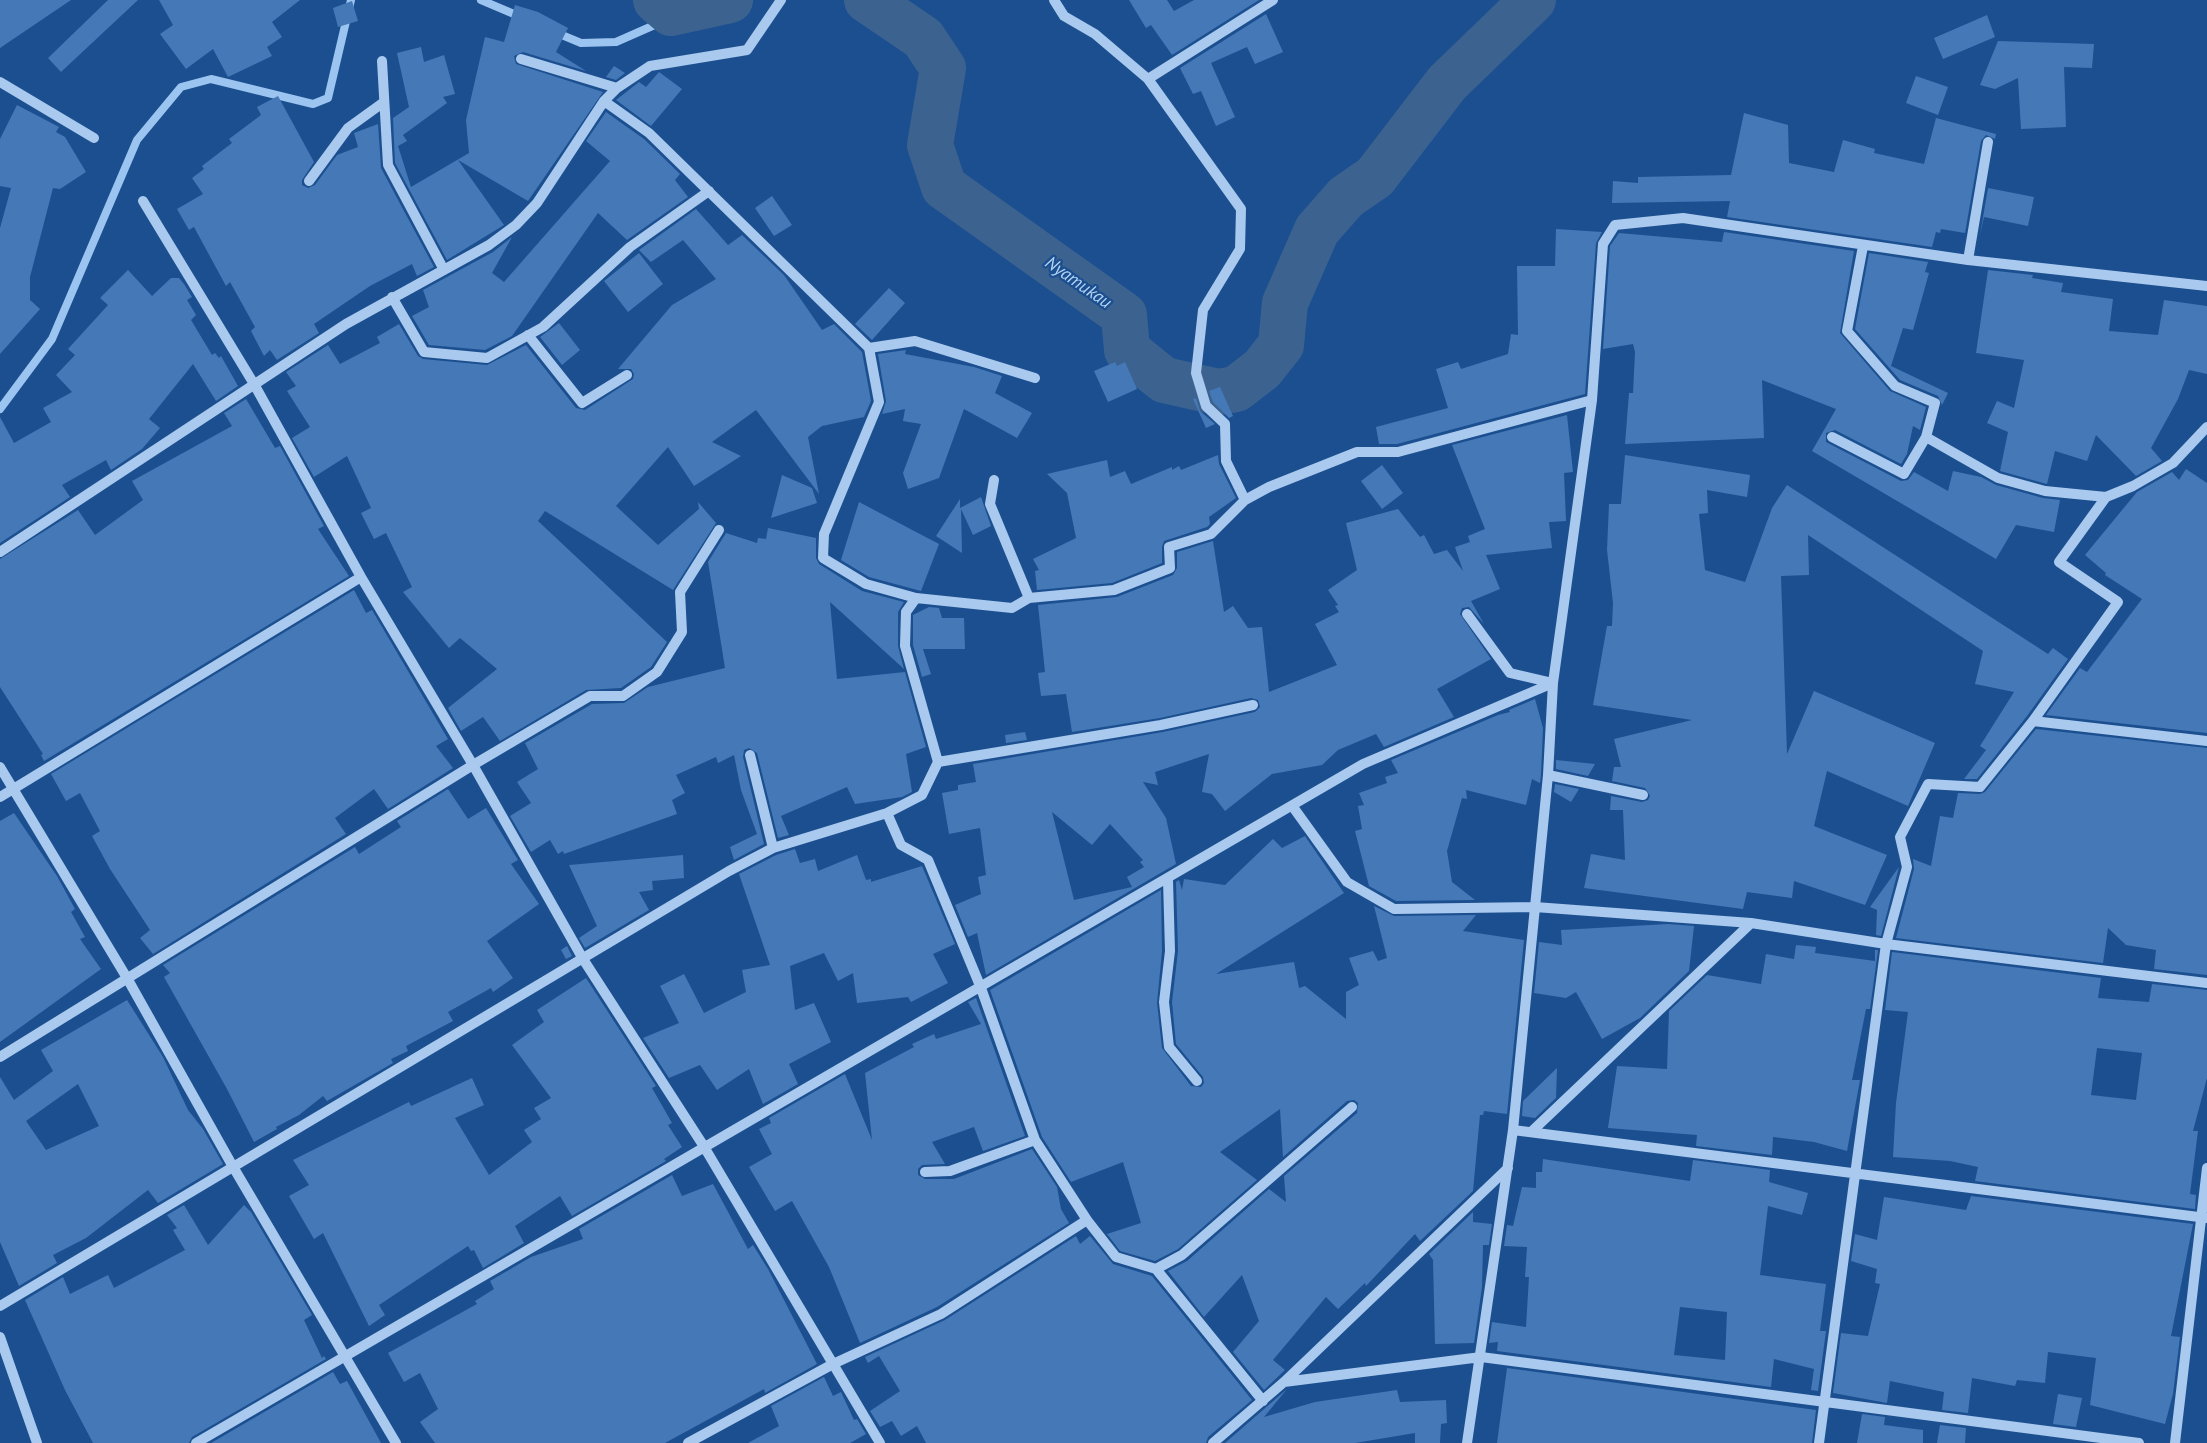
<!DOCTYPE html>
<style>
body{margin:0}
canvas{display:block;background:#1b4f8f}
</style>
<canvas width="2207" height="1443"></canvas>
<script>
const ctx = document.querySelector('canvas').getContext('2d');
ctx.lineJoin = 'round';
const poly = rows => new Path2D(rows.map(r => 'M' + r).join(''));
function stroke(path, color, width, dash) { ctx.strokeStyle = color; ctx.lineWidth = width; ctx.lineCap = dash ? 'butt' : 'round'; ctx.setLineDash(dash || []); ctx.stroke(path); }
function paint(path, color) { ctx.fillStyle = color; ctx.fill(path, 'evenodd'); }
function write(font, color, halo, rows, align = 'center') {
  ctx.font = font + ' "PT Sans",sans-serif'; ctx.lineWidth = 4.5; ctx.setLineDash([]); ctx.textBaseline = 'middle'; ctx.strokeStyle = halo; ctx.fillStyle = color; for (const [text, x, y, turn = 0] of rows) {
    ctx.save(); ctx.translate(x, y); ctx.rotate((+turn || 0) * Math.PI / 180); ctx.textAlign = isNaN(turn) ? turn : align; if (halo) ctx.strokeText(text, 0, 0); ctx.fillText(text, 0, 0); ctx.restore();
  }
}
stroke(poly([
 [481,0,521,17],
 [557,33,581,43,616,42,666,20,671,13],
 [0,409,52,339,137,140,181,87,211,79,313,104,328,98,351,0]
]), '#9cc4f0', 8);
stroke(poly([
 [656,0,671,13,730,0],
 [867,0,923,38,943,68,930,145,944,187,1124,315,1127,350,1164,380,1218,392,1236,389,1262,369,1281,345,1285,303,1317,230,1346,197,1375,177,1447,83,1533,0]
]), '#3c6290', 46);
paint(poly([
 [0,0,71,0,0,48],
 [108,0,138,0,61,72,48,58],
 [159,0,300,0,272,22,282,37,267,47,272,56,228,77,213,49,186,69,160,34,173,25],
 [1129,0,1167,0,1174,11,1194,0,1259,0,1172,55,1151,25,1146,28],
 [352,1,358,21,338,27,333,8],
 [515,5,538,12,568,28,556,52,586,71,523,52,514,56,516,64,603,92,528,201,458,160,504,225,447,260,395,163,393,118,409,107,397,53,421,47,424,62,444,55,455,94,443,97,447,103,403,135,407,141,398,146,411,187,469,153,466,120,485,37,504,42],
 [1266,14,1283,52,1255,64,1247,47,1211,63,1235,117,1216,126,1201,91,1193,94,1180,68],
 [1987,15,1995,37,1943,59,1934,38],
 [1998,41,2094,44,2092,68,2064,67,2066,127,2021,129,2018,78,1995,89,1980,85],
 [614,66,625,73,616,80,606,77],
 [659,72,682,89,651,126,616,100,639,82,646,87],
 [1916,76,1948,87,1938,115,1906,103],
 [278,96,314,162,302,180,302,185,308,188,315,185,337,155,358,147,354,133,378,124,381,168,434,267,417,276,412,264,370,286,314,324,319,333,277,360,270,350,264,356,251,331,255,327,230,282,226,286,194,227,189,230,177,209,203,194,192,178,204,169,202,166,232,143,229,139,261,115,257,107],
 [17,105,59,127,56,132,65,137,86,172,60,189,53,188,30,277,30,300,40,309,0,354,0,228,11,188,0,186,0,139],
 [606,112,644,139,680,174,675,180,688,197,627,240,598,213,512,336,485,350,429,345,412,316,429,307,423,290,493,252,512,237,492,273,504,282,610,161,586,141],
 [1744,113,1788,125,1789,163,1834,172,1843,140,1875,149,1874,153,1924,164,1936,118,1996,134,1995,139,1986,135,1981,141,1965,233,1941,229,1940,233,1936,232,1932,247,1727,217,1730,201,1612,203,1613,181,1638,183,1638,177,1731,175],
 [1988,188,2034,197,2028,226,1984,217,1980,235],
 [772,196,792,225,774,236,755,208],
 [696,209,728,245,742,235,784,275,822,330,834,324,862,352,871,401,864,417,822,426,808,437,819,494,756,410,712,442,741,456,694,486,668,447,616,506,658,545,699,509,698,502,716,523,673,590,545,511,538,521,667,642,651,667,621,688,586,690,500,741,483,717,461,731,448,708,497,669,460,638,449,648,403,592,412,587,386,533,374,539,361,513,371,508,347,456,314,477,292,438,310,427,287,391,296,386,286,372,328,345,340,364,380,343,377,337,399,324,418,356,423,359,487,365,526,345,576,408,585,410,633,379,634,374,631,369,618,369,672,305,716,279,683,240,651,262,639,250],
 [1556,229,1602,232,1596,243,1585,394,1397,444,1379,444,1376,427,1448,408,1436,369,1458,362,1461,369,1508,354,1511,334,1518,335,1517,266,1555,266],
 [1724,232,1854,251,1840,333,1890,391,1926,407,1920,430,1913,426,1907,454,1901,464,1835,430,1826,433,1826,442,1901,481,1908,480,1914,472,1948,491,1953,471,1981,477,1996,485,2043,498,2060,500,2054,532,2016,525,1996,559,1812,451,1836,409,1762,380,1764,438,1625,444,1629,393,1633,393,1635,352,1633,344,1603,349,1610,246,1619,233,1722,242],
 [639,253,663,284,628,312,604,281],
 [1869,253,1928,262,1925,272,1929,273,1913,330,1903,328,1891,366,1948,393,1942,405,1938,396,1900,380,1855,329],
 [128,270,152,296,171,278,179,278,184,284,192,297,187,300,196,315,191,320,212,355,215,353,219,358,221,356,238,386,216,401,193,364,149,419,160,428,142,449,111,470,106,460,62,485,70,497,0,543,0,417,14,443,51,422,43,408,72,392,56,375,75,355,68,349,108,305,100,298],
 [1988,270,2033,275,2032,278,2063,283,2061,292,2113,299,2109,331,2158,335,2164,300,2207,306,2207,374,2189,370,2178,399,2151,448,2162,461,2136,476,2096,435,2087,461,2055,451,2047,484,2000,471,2008,432,1987,423,1997,401,2014,408,2024,360,1976,353],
 [889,288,905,303,872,340,855,324],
 [559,323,580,350,562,365,540,337],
 [906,350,905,354,974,367,1002,376,995,393,1032,413,1017,438,964,409,939,478,908,489,903,473,921,424,903,421,905,409,882,414,886,401,878,354],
 [1115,362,1117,366,1125,362,1137,389,1108,402,1094,371],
 [1220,387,1233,416,1229,418,1213,402,1209,391],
 [1196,398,1200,411,1215,424,1206,428,1193,399],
 [246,399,275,448,280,446,324,526,318,529,349,576,44,761,41,755,43,754,0,687,0,559,78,510,95,535,143,500,132,481,232,426,224,413],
 [1567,415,1573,472,1564,473,1566,521,1549,522,1552,548,1486,555,1500,589,1471,601,1484,624,1469,607,1462,608,1460,614,1491,659,1437,689,1454,717,1384,747,1376,734,1338,750,1322,765,1272,774,1225,811,1212,794,1202,792,1209,754,1155,772,1158,785,1143,782,1166,818,1176,864,986,975,977,933,968,937,955,905,981,894,978,877,986,875,980,828,949,834,942,793,958,790,958,785,976,782,973,764,1163,732,1255,712,1260,707,1258,700,1251,698,1160,718,1072,732,1066,694,1041,696,1038,673,1045,672,1038,605,1117,597,1173,575,1177,568,1177,552,1213,541,1224,612,1233,606,1248,628,1262,627,1269,692,1337,665,1315,624,1339,612,1335,606,1338,605,1328,590,1357,570,1346,523,1398,509,1420,537,1424,535,1434,554,1447,550,1463,571,1455,547,1470,542,1468,536,1485,529,1452,445],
 [1052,812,1092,845,1110,824,1143,860,1140,862,1144,867,1127,877,1132,887,1074,900],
 [1218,455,1219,464,1236,498,1209,517,1210,524,1207,527,1164,541,1162,547,1162,563,1112,583,1037,590,1035,571,1039,570,1033,559,1076,538,1067,493,1047,474,1107,460,1110,477,1125,471,1131,484,1172,467,1172,470,1179,466,1181,470],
 [1625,455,1750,475,1747,497,1707,490,1708,513,1699,514,1705,570,1745,582,1772,508,1787,485,2048,654,2053,648,2068,659,2027,716,1977,779,1964,779,1986,750,1980,746,2014,692,1975,684,1983,651,1808,535,1809,575,1781,576,1787,754,1814,691,1935,743,1908,806,1827,771,1814,826,1887,855,1865,905,1794,881,1792,898,1747,892,1743,909,1584,888,1591,854,1625,860,1623,810,1610,810,1611,796,1642,802,1648,800,1650,796,1645,788,1612,781,1614,767,1621,767,1614,739,1692,720,1593,705,1607,626,1612,626,1613,603,1607,550,1609,504,1621,504],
 [1382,465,1403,493,1382,509,1361,481],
 [2186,469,2207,483,2207,733,2046,715,2080,668,2087,672,2142,599,2105,575,2106,573,2085,555,2137,492,2172,472,2179,480],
 [782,475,812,488,817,503,771,518],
 [981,497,991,526,973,535,961,509,962,553,936,536,960,499,960,508],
 [859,502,939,544,921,591,869,577,841,560],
 [768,528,816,538,816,558,819,564,862,591,904,602,898,612,898,646,904,669,830,602,837,679,905,672,926,747,906,754,912,792,902,797,855,804,847,787,781,816,789,835,778,838,757,753,749,748,744,750,743,757,764,844,734,860,730,847,757,834,741,790,734,755,718,763,716,757,676,775,685,793,672,800,677,814,564,854,563,851,558,854,550,840,531,852,510,816,531,803,517,782,538,769,525,743,592,704,624,703,648,687,725,668,708,562,726,533,757,543,758,538,766,539],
 [354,590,366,613,372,610,448,739,436,746,453,768,388,809,374,789,335,818,346,834,153,954,140,938,150,930,110,869,92,836,100,831,80,793,66,801,51,774],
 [929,607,939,608,942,618,964,618,965,649,923,649,931,674,922,677,913,645,913,615],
 [1535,699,1543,728,1541,774,1540,783,1532,779,1526,805,1466,790,1467,799,1462,798,1447,851,1452,882,1475,900,1396,901,1369,886,1355,831,1362,829,1358,806,1364,805,1359,793,1387,783,1385,777,1398,773,1391,760,1498,715,1510,712,1509,710],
 [2036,729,2207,748,2207,975,2154,969,2156,950,2126,945,2108,928,2103,963,1896,938,1914,869,1913,859,1931,866,1940,816,1953,818,1958,793,1980,794,1985,792],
 [1025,732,1027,740,1006,743,1005,735],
 [1556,760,1595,764,1588,776,1556,769],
 [1555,784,1579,789,1571,802,1554,792],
 [448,789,468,819,486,808,518,860,511,864,539,904,487,941,513,978,493,992,491,988,448,1012,453,1021,406,1046,408,1051,391,1059,393,1063,327,1101,323,1096,299,1115,276,1127,277,1129,254,1142,227,1089,164,977,170,973,163,965,355,847,359,854,401,827,397,821],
 [14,813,57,876,75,909,71,912,85,937,80,939,101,969,0,1042,0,821],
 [1305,836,1344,893,1216,974,1294,962,1299,988,1305,986,1346,1019,1346,992,1359,985,1349,958,1373,951,1378,961,1387,958,1374,906,1394,916,1476,915,1463,931,1524,940,1507,1114,1484,1111,1483,1115,1480,1115,1473,1191,1420,1241,1415,1234,1366,1286,1365,1283,1338,1309,1326,1297,1273,1360,1285,1370,1264,1390,1233,1352,1259,1321,1242,1275,1204,1317,1168,1271,1187,1261,1269,1189,1286,1202,1284,1176,1357,1113,1358,1103,1354,1100,1347,1101,1283,1157,1280,1109,1220,1152,1257,1180,1178,1249,1155,1261,1120,1251,1107,1234,1141,1223,1123,1162,1071,1182,1042,1137,990,990,1161,890,1162,951,1157,1003,1162,1048,1191,1086,1201,1087,1204,1083,1203,1077,1176,1044,1172,1002,1178,951,1176,882,1179,880,1182,890,1184,879,1225,885,1273,839,1282,848],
 [795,849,800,863,815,859,818,871,857,855,866,880,871,879,871,882,922,866,955,944,933,954,948,983,911,1002,908,997,857,1003,853,973,838,981,824,953,790,966,795,1010,814,1003,831,1042,789,1064,798,1084,763,1104,749,1069,717,1090,700,1065,669,1078,643,1038,679,1023,660,986,684,974,704,1013,746,992,742,970,770,965,739,874,776,855],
 [683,855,684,878,652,881,653,890,639,892,649,910,585,948,579,938,597,926,569,865],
 [1899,867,1881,936,1876,935,1877,910,1870,907],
 [1668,924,1694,926,1689,971,1640,1018,1602,1039,1576,992,1566,998,1534,993,1539,942,1562,945,1561,930],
 [1796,945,1816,947,1815,953,1875,961,1875,950,1878,950,1870,1009,1866,1009,1852,1080,1860,1080,1847,1151,1814,1142,1773,1137,1772,1155,1696,1146,1697,1135,1608,1128,1617,1066,1667,1069,1669,1011,1707,975,1761,984,1766,954,1794,959],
 [567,946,572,956,566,959,561,950],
 [1892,952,2101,978,2098,998,2149,1002,2152,984,2207,990,2207,1078,2193,1131,2198,1131,2190,1194,2196,1195,2195,1209,1975,1181,1978,1167,1950,1161,1893,1157,1896,1103,1908,1012,1885,1010],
 [2097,1048,2142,1053,2136,1100,2091,1095],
 [586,978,656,1086,652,1088,672,1123,668,1125,682,1147,664,1159,666,1161,572,1216,560,1196,515,1226,524,1243,483,1268,474,1250,471,1251,468,1246,379,1305,385,1315,369,1326,323,1233,314,1239,289,1196,309,1185,293,1160,409,1102,411,1106,472,1078,484,1105,455,1118,489,1175,532,1142,524,1130,541,1119,534,1108,551,1098,512,1045,544,1022,537,1010],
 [976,998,1025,1136,983,1151,974,1127,932,1142,945,1164,922,1165,918,1169,918,1175,925,1179,954,1179,1032,1149,1057,1187,1061,1209,1069,1223,937,1307,860,1343,829,1267,792,1201,775,1211,749,1167,772,1154,759,1129,771,1123,769,1118,845,1074,872,1140,865,1073,914,1047,912,1044,934,1034,936,1039,981,1024,968,1002],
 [127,1000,163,1057,188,1110,203,1129,223,1164,158,1203,148,1190,86,1238,53,1255,57,1263,19,1286,0,1242,0,1077,14,1100,53,1071,41,1050],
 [78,1084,99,1126,46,1150,26,1121],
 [1557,1068,1556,1098,1535,1118,1522,1116,1523,1101],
 [1543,1159,1690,1181,1693,1160,1770,1170,1769,1182,1808,1193,1802,1215,1768,1206,1760,1275,1826,1284,1820,1331,1826,1331,1818,1391,1811,1390,1814,1369,1774,1359,1771,1387,1497,1351,1498,1342,1489,1343,1492,1322,1526,1327,1529,1277,1525,1277,1527,1247,1504,1246,1507,1225,1513,1226,1522,1187,1536,1188,1536,1172,1542,1172],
 [1680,1307,1727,1312,1725,1360,1674,1355],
 [672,1175,682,1196,713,1184,748,1249,753,1245,768,1269,817,1364,765,1393,764,1389,665,1443,435,1443,420,1422,438,1409,420,1373,404,1382,388,1353,477,1304,475,1301,494,1289,490,1281,531,1257,583,1239,579,1229],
 [1971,1196,2193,1224,2171,1336,2180,1337,2173,1394,2165,1424,2090,1405,2096,1358,2048,1352,2045,1383,2017,1380,2015,1386,1972,1378,1968,1413,1942,1410,1944,1392,1890,1381,1887,1403,1833,1393,1841,1333,1868,1336,1880,1284,1875,1283,1877,1269,1851,1261,1855,1234,1877,1240,1884,1197,1966,1210],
 [184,1205,208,1245,244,1205,251,1212,312,1315,304,1320,322,1358,324,1356,326,1359,192,1437,189,1443,93,1443,65,1390,25,1300,63,1277,70,1294,108,1275,114,1288,185,1250,173,1230,177,1228,167,1215],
 [1473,1212,1473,1222,1492,1224,1489,1245,1483,1245,1482,1287,1474,1343,1435,1344,1433,1260,1429,1254],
 [1076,1236,1080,1244,1090,1236,1113,1264,1152,1276,1252,1400,1208,1437,1206,1443,926,1443,917,1426,901,1436,892,1421,880,1427,870,1411,900,1391,879,1356,868,1363,865,1357,945,1320],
 [1507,1368,1816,1410,1812,1443,1497,1443],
 [333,1372,340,1384,347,1381,381,1443,211,1443],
 [824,1377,833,1396,841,1392,854,1420,857,1419,866,1434,850,1443,748,1443,779,1426,771,1406],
 [1287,1389,1264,1417,1315,1402,1397,1390,1400,1402,1446,1400,1447,1423,1441,1424,1440,1443,1415,1443,1415,1433,1355,1443,1225,1443],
 [2058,1394,2082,1398,2076,1427,2053,1424],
 [1862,1414,1885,1417,1884,1425,1923,1430,1923,1443,1857,1443],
 [1940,1425,1966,1428,1965,1443,1937,1443]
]), '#4478b7');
stroke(poly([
 [1054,0,1064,16,1095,34,1148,79,1241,209,1240,249,1203,310,1196,373,1206,406,1225,424,1226,461,1245,500],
 [521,59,617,88],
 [382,61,388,165,444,270],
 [1148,79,1273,0],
 [0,82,94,138],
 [604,101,649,133,869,348,879,402,824,534,823,558,866,584,916,598,1012,608,1029,598,1114,590,1170,568,1169,547,1211,534,1245,500,1269,487,1357,452,1398,452,1592,400],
 [309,181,348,128,384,102],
 [143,201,254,384,361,577,473,765,583,959,703,1145,880,1443],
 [1863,246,1847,331,1895,386,1935,403,1926,437],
 [1968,260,1988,142],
 [392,297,424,352,487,358,543,327,630,247,709,191],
 [528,335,582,403,627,375],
 [869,348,915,341,1035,378],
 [1832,437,1904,474,1926,437,1998,478,2045,491,2106,497,2133,486,2173,463,2207,427],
 [994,480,990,504,1029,598],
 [0,552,346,324,489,245,516,225,537,203,604,101,617,88,650,66,747,50,781,0],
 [1467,614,1510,673,1553,683],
 [2033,721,2207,741],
 [750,755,773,848],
 [938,762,1161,725,1253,705],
 [0,767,127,978,232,1165,396,1443],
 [1548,775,1643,795],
 [0,797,361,577],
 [1293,807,1347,882,1394,909,1535,907,1751,923,1886,944,2207,983],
 [887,813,901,845,928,860,981,988,1035,1140,1087,1220,1116,1257,1156,1269,1263,1401],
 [1168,880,1170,951,1164,1002,1169,1047,1197,1081],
 [0,1057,473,765,590,696,623,696,657,672,682,632,680,592,719,530],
 [1513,1130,2207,1218],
 [1531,1132,1751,923],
 [925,1172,950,1171,1035,1140],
 [1156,1269,1182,1255,1352,1107],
 [0,1306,729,871,773,848,887,813,922,795,938,762,905,646,906,612,916,598],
 [0,1337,37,1443],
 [1284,1382,1481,1357,2139,1443],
 [196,1443,1363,764,1553,683],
 [688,1443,833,1364,941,1314,1087,1220],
 [1213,1443,1284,1382,1508,1168],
 [1467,1443,1513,1130,1548,775,1553,683,1592,400,1603,244,1615,225,1683,218,1968,260,2207,286],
 [1819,1443,1886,944,1907,867,1900,837,1928,784,1980,787,2033,721,2118,602,2059,562,2106,497],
 [2175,1443,2207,1168]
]), '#a9c9ee', 10);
write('italic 18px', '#b5d3f5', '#1b4f8f', [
 ["Nyamukau",1078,283,35]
]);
</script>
